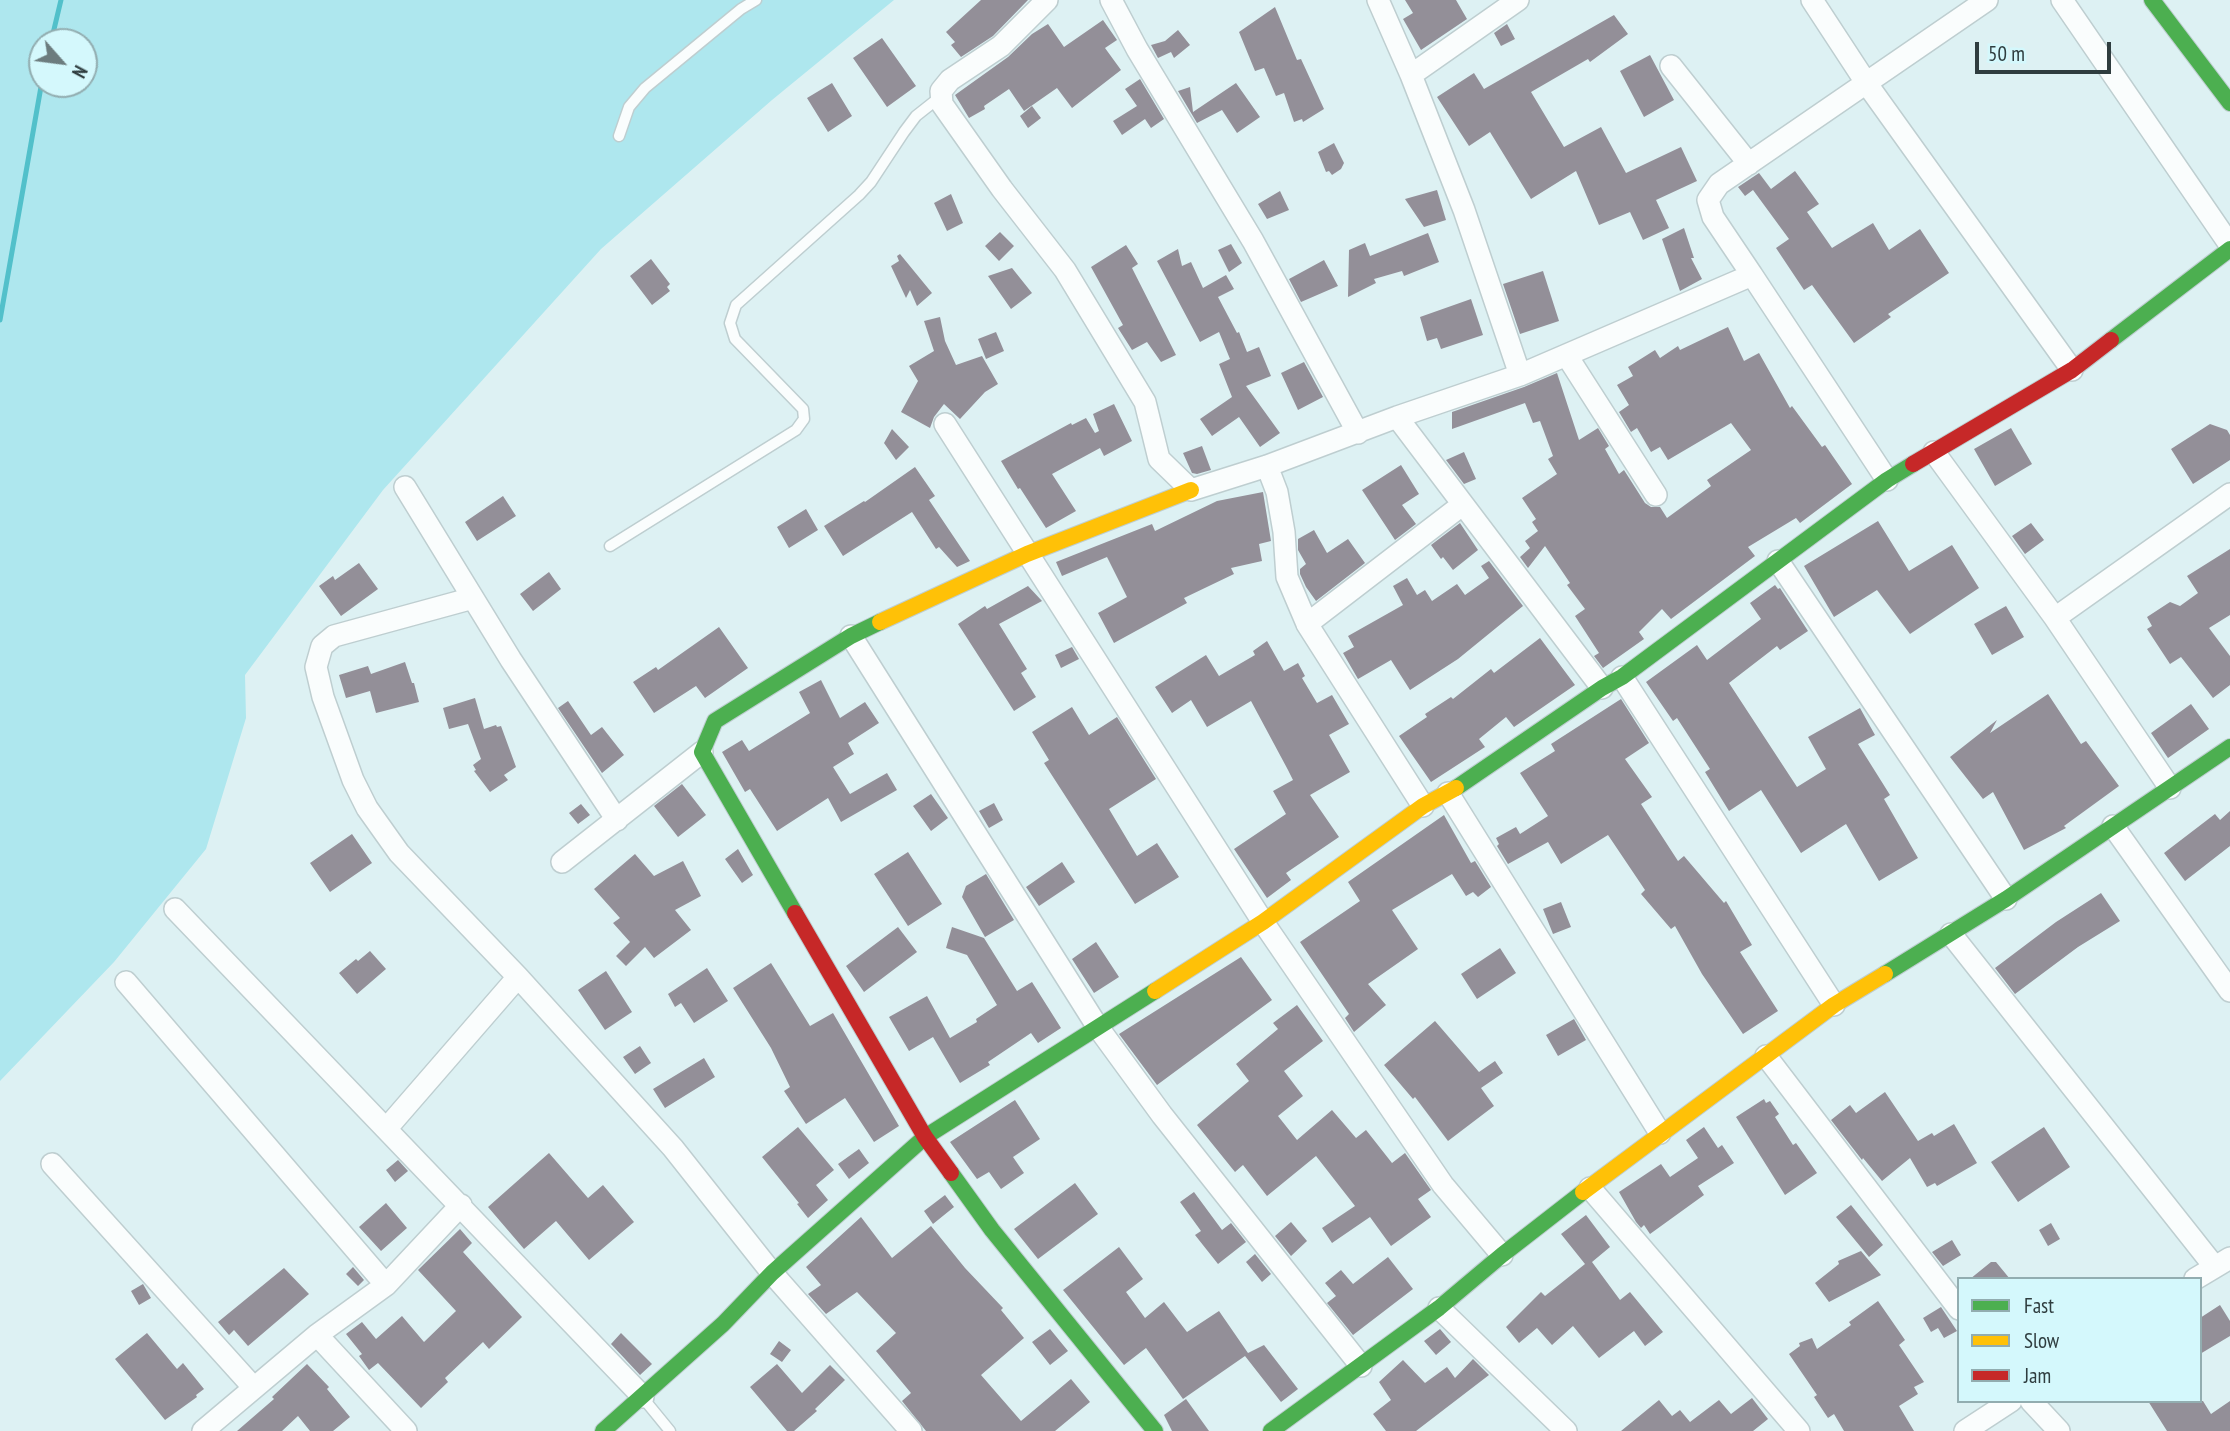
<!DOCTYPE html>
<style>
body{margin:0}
#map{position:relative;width:2230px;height:1431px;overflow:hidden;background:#ddf1f3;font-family:"PT Sans Narrow",sans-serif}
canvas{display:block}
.legend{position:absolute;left:1957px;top:1277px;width:245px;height:126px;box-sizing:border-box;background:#d4f8fc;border:2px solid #92adb0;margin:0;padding:9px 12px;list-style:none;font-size:21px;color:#2f3d3f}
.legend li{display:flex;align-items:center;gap:14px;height:35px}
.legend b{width:35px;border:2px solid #92adb0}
.north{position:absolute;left:28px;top:28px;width:70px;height:70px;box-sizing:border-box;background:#d4f8fc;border:2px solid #92adb0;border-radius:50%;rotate:118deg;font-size:19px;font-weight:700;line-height:28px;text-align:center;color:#2f3d3f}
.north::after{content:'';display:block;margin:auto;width:24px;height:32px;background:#6c7c7e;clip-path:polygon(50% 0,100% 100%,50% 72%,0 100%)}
.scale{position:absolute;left:1975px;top:42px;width:136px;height:32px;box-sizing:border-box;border:4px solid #2f3d3f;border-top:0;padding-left:9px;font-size:21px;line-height:24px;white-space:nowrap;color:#2f3d3f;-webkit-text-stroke:5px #d4f8fc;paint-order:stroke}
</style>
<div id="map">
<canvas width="2230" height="1431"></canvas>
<ul class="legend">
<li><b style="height:9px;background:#4caf50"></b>Fast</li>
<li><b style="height:9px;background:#ffc107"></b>Slow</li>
<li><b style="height:9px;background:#c62828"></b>Jam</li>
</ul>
<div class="north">N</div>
<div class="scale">50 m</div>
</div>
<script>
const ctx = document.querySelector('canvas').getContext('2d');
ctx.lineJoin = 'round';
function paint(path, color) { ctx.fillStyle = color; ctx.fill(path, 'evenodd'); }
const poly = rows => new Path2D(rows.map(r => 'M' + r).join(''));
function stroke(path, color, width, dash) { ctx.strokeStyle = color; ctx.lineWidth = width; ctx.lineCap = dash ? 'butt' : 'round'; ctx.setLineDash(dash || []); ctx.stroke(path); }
paint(poly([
 [0,0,894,0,772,100,601,249,383,490,245,675,246,718,206,849,114,962,0,1081],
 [42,42,84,42,84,84,42,84]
]), '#aee7ee');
stroke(poly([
 [51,42,61,0],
 [0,320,42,81]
]), '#52c0ca', 5);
paint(poly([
 [981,0,1028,0,993,36,961,57,951,45,955,42,946,32],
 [1405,0,1456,0,1467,19,1421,50,1403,19,1413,13],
 [1275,7,1297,60,1301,59,1324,109,1303,122,1302,119,1294,122,1284,93,1276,96,1264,68,1255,71,1239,32],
 [1614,15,1628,34,1590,62,1588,59,1531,92,1564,147,1601,127,1626,173,1681,147,1697,181,1656,200,1669,228,1643,240,1630,212,1599,225,1576,171,1531,199,1490,132,1469,146,1437,97,1474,73,1484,89],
 [1103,20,1117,40,1105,48,1121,70,1072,108,1057,88,1024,111,1009,89,984,106,985,109,969,118,955,95,1008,57,1032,34,1048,24,1064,47],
 [1507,24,1515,39,1501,46,1494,33],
 [1178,30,1190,45,1174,58,1171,52,1158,58,1151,45,1165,41],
 [882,38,916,86,887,107,853,58],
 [1650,55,1674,100,1644,117,1620,71],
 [1140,79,1164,119,1151,128,1145,119,1122,135,1113,121,1137,106,1125,89],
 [832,83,852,116,828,132,807,98],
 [1236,83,1260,117,1237,133,1222,110,1197,123,1178,91,1190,87,1193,112],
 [1032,106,1041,118,1028,128,1020,116],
 [1334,143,1344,163,1341,169,1332,175,1329,171,1326,172,1318,152],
 [1795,171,1819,204,1807,212,1832,248,1873,223,1889,250,1920,229,1949,273,1888,314,1891,317,1854,343,1812,285,1804,290,1776,248,1789,239,1753,190,1745,196,1738,187,1759,173,1771,189],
 [1437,190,1446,220,1424,227,1405,199],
 [1280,191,1289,210,1267,219,1258,204],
 [951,194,963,223,947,231,934,203],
 [1684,228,1694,258,1691,258,1702,279,1680,291,1662,239],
 [1000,232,1014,246,999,261,985,246],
 [1428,233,1439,262,1404,276,1402,271,1374,279,1376,283,1348,297,1349,250,1365,243,1370,256],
 [1231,244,1242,263,1229,272,1218,250],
 [1126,245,1138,264,1132,268,1176,355,1161,362,1147,342,1132,350,1118,328,1123,325,1091,267],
 [1178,249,1182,266,1191,262,1203,288,1226,275,1234,289,1218,297,1237,333,1239,332,1247,352,1259,347,1271,376,1246,386,1280,433,1260,447,1239,417,1212,436,1200,419,1232,397,1219,364,1230,359,1219,332,1200,342,1157,261],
 [900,254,932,293,917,306,910,290,906,298,891,266,899,261,897,256],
 [651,259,670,284,667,287,670,291,652,305,630,276],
 [1324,260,1338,286,1301,302,1289,279],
 [1012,268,1032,293,1011,309,988,276],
 [1543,271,1559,321,1520,334,1503,284],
 [1471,299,1483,335,1441,349,1437,338,1427,341,1420,317],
 [940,317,945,341,956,365,982,356,998,384,985,392,960,419,944,404,934,417,930,428,901,412,918,381,909,366,934,351,924,321],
 [1728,327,1744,361,1759,353,1790,408,1792,406,1822,447,1825,445,1852,484,1800,523,1796,518,1748,547,1755,556,1671,619,1662,609,1639,632,1644,639,1603,668,1594,656,1599,653,1575,616,1585,609,1567,585,1570,583,1545,546,1528,568,1520,557,1530,548,1525,541,1538,531,1532,522,1536,519,1522,498,1557,474,1548,459,1553,456,1540,421,1533,423,1525,403,1452,429,1452,412,1524,387,1557,373,1579,440,1598,428,1609,446,1605,449,1619,474,1624,470,1645,503,1651,507,1660,507,1667,518,1711,486,1707,480,1751,450,1731,423,1668,460,1660,447,1651,452,1637,428,1631,432,1619,412,1629,405,1617,385,1633,376,1628,367,1655,350,1660,358,1678,346,1680,350],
 [996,332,1004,351,986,359,978,339],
 [1304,362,1323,397,1298,410,1281,373],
 [1114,404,1132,441,1104,456,1100,448,1052,474,1076,511,1046,528,1020,488,1018,489,1001,461,1071,423,1072,425,1086,418,1095,433,1099,431,1093,414],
 [2210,424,2227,430,2230,435,2230,460,2193,484,2171,449],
 [2011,428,2032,464,1995,486,1974,449],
 [892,429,909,447,896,460,884,443],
 [1202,446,1211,470,1197,474,1192,473,1183,453],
 [1464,452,1476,479,1464,484,1446,460],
 [1401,465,1419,494,1402,505,1416,524,1395,540,1362,490],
 [915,467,935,496,929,500,970,561,957,567,939,547,936,549,912,512,843,556,824,526,864,501,865,502],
 [1263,492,1271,541,1259,544,1262,561,1231,568,1234,574,1184,598,1187,603,1114,643,1098,613,1127,597,1107,557,1062,576,1056,562,1152,524,1155,531,1217,501],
 [503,496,516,516,477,541,465,522],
 [806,509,818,530,789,548,777,527],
 [1878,521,1909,571,1952,545,1979,588,1910,634,1877,590,1834,617,1804,566],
 [1460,523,1478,550,1453,570,1443,557,1441,559,1431,545],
 [2031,523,2044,540,2025,554,2012,536],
 [1314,530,1327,553,1348,539,1365,563,1316,601,1306,587,1300,574,1300,569,1306,564,1298,550,1298,539],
 [2230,549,2230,615,2209,628,2230,656,2230,685,2213,698,2181,657,2170,664,2147,629,2152,626,2147,617,2170,602,2180,606,2198,593,2187,576],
 [1489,561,1523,606,1458,659,1410,690,1391,660,1358,679,1343,653,1354,647,1348,636,1403,605,1393,586,1407,578,1417,595,1425,590,1432,601,1457,584,1465,595,1489,578,1481,566],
 [359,563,378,589,341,616,319,586,333,576,335,580],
 [549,572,561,589,533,611,520,594],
 [1775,585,1778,589,1780,588,1808,631,1780,650,1777,646,1729,683,1797,787,1826,769,1808,737,1860,708,1875,735,1858,744,1890,795,1884,799,1918,858,1879,881,1846,824,1801,853,1761,790,1729,811,1705,772,1710,769,1677,718,1673,721,1646,682,1697,645,1707,660,1761,619,1750,603],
 [1028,586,1042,601,999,624,1027,669,1021,673,1036,697,1014,711,958,624,985,606,987,609],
 [2006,606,2024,637,1992,655,1974,624],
 [719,627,748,668,705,698,696,686,654,713,633,682,656,667,658,670],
 [1540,638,1575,685,1514,727,1506,717,1479,739,1485,747,1431,782,1399,736,1427,717,1425,714,1451,697,1453,699,1491,669,1494,673],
 [1267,641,1284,671,1298,663,1305,676,1302,678,1317,703,1332,695,1349,724,1329,735,1350,772,1310,795,1339,837,1286,873,1291,880,1267,898,1234,849,1286,814,1273,791,1293,780,1288,770,1251,701,1207,727,1191,700,1172,713,1155,687,1206,655,1219,676,1255,655,1253,651],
 [1072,647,1079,659,1061,668,1055,655],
 [405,662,412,683,414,683,419,702,376,713,370,691,346,698,339,675,368,666,371,674],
 [821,680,840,718,865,702,879,723,848,743,854,754,833,767,850,794,887,773,897,790,841,822,828,798,777,831,750,789,745,792,722,752,742,740,749,751,810,713,799,692],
 [2048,694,2081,744,2086,741,2119,786,2064,826,2066,828,2024,850,1993,792,1983,799,1950,757,1997,720,1990,733],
 [475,698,484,729,496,725,497,727,501,726,516,767,504,775,508,780,490,792,474,771,476,770,473,765,481,759,468,724,449,729,443,708],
 [1621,699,1649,743,1625,759,1652,797,1641,804,1678,861,1684,856,1724,903,1726,901,1752,945,1740,952,1778,1011,1743,1034,1702,974,1675,926,1671,929,1641,894,1645,890,1608,835,1561,864,1548,842,1508,864,1497,846,1499,844,1496,838,1516,827,1520,834,1548,816,1520,773,1555,751,1551,744],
 [568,701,591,735,602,727,624,755,602,773,558,708],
 [2191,704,2209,729,2168,758,2151,733],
 [1072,707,1089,735,1117,717,1156,779,1109,809,1137,856,1157,843,1179,877,1135,904,1044,763,1049,760,1032,732],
 [682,784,706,815,678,837,654,806],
 [931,794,948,818,931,831,913,806],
 [994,803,1003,820,989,828,979,811],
 [581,804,590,815,578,824,569,813],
 [2230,811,2230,846,2185,881,2164,853,2215,814,2220,820],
 [1444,815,1471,863,1475,861,1491,887,1478,897,1473,892,1466,896,1452,874,1392,910,1418,949,1368,984,1386,1005,1354,1032,1345,1018,1349,1014,1300,942,1360,901,1348,882],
 [352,834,372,863,330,892,310,863],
 [738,849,753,875,742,883,725,859],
 [908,852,942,904,908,926,874,874],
 [635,854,654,876,683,861,701,896,675,910,691,930,654,958,645,947,626,966,616,956,630,942,613,923,620,918,594,889],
 [1062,862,1075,882,1039,906,1026,887],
 [986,874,1014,920,985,937,962,897,966,886],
 [2101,893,2120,921,2078,947,2015,994,1995,968,2056,922],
 [1561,902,1571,927,1553,934,1543,909],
 [898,927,917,952,864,992,846,966],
 [952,927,984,938,1017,991,1032,982,1061,1028,1038,1043,1031,1033,988,1062,990,1065,960,1083,933,1037,909,1051,889,1017,927,996,950,1038,977,1022,976,1019,997,1005,967,955,946,948],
 [1096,942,1119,977,1094,993,1072,959],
 [1500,948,1516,973,1477,999,1461,974],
 [370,951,386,969,357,994,339,973,356,959,358,961],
 [1241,957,1272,1000,1157,1085,1119,1034],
 [771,963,810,1026,833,1013,899,1126,874,1142,845,1098,806,1124,784,1091,790,1087,771,1048,733,988],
 [707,968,728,1001,694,1023,681,1003,675,1007,668,994],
 [606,971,632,1012,605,1030,578,990],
 [1297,1005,1323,1041,1284,1071,1303,1096,1278,1116,1297,1140,1332,1110,1356,1138,1366,1130,1392,1163,1405,1153,1431,1190,1418,1199,1431,1217,1391,1246,1370,1217,1332,1243,1322,1228,1355,1206,1316,1156,1267,1196,1243,1165,1235,1172,1197,1125,1249,1081,1236,1064,1278,1029,1273,1023],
 [1574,1019,1586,1040,1558,1056,1546,1035],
 [1435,1021,1479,1072,1495,1061,1503,1073,1481,1088,1494,1106,1448,1141,1415,1097,1413,1099,1384,1065],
 [640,1046,651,1063,635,1074,623,1057],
 [704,1058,715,1077,665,1108,653,1089],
 [1885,1092,1918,1141,1932,1133,1934,1136,1954,1124,1977,1163,1937,1186,1935,1183,1927,1187,1910,1158,1882,1181,1863,1158,1862,1160,1831,1120,1850,1105,1856,1113],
 [1764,1099,1766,1103,1770,1101,1779,1114,1775,1117,1793,1145,1796,1143,1817,1173,1785,1195,1736,1117],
 [1015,1100,1040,1139,1013,1157,1024,1173,1001,1189,989,1172,977,1179,950,1142],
 [798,1127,834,1170,816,1185,828,1200,808,1218,797,1204,799,1203,762,1157],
 [1704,1127,1718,1148,1722,1145,1734,1163,1698,1186,1704,1195,1650,1234,1644,1225,1641,1228,1636,1222,1619,1192,1661,1164,1670,1177,1698,1158,1686,1140],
 [2044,1127,2070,1167,2018,1202,1991,1162],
 [859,1149,869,1163,849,1179,838,1164],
 [549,1153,588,1198,603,1185,634,1222,589,1260,556,1221,524,1249,488,1207],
 [398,1160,408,1171,395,1182,386,1170],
 [1075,1183,1098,1214,1038,1259,1014,1229],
 [1194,1192,1222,1230,1231,1223,1246,1242,1218,1264,1195,1235,1201,1231,1180,1202],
 [945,1195,954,1207,933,1224,924,1211],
 [386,1203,407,1228,381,1251,359,1227],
 [1851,1205,1883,1245,1869,1257,1836,1217],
 [1586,1215,1610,1247,1592,1262,1620,1300,1630,1292,1663,1332,1645,1346,1634,1331,1599,1358,1573,1326,1552,1345,1537,1328,1519,1343,1506,1327,1541,1292,1545,1296,1585,1264,1561,1234],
 [861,1217,892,1258,931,1226,965,1268,1003,1308,1001,1310,1024,1338,981,1375,1021,1421,1071,1379,1090,1402,1055,1431,926,1431,902,1401,911,1393,876,1351,896,1333,857,1292,826,1314,808,1294,821,1285,806,1267],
 [1291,1222,1307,1241,1291,1256,1275,1236],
 [2051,1223,2060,1239,2048,1246,2039,1230],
 [460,1229,472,1243,463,1252,522,1317,489,1349,483,1342,445,1378,448,1382,421,1408,378,1363,369,1370,359,1356,362,1354,346,1334,362,1322,376,1339,402,1316,424,1342,456,1311,418,1270],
 [1952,1240,1961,1255,1943,1266,1932,1252],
 [1119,1247,1143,1279,1126,1292,1145,1318,1164,1302,1187,1332,1219,1311,1248,1353,1264,1345,1298,1389,1281,1402,1245,1356,1183,1399,1146,1348,1124,1365,1063,1290],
 [1861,1251,1881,1275,1829,1302,1815,1283,1839,1264,1838,1261],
 [1255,1254,1271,1274,1262,1282,1246,1262],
 [1388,1257,1413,1289,1353,1335,1327,1303,1336,1296,1325,1283,1341,1270,1353,1284],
 [1991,1262,1996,1262,2010,1279,1970,1279],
 [353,1267,364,1280,358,1286,346,1274],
 [284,1268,309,1294,248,1346,234,1330,229,1335,218,1322],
 [143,1284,151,1298,139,1305,131,1291],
 [1878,1301,1905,1340,1899,1345,1924,1382,1914,1387,1918,1394,1899,1406,1914,1431,1844,1431,1834,1414,1828,1418,1814,1397,1817,1395,1789,1354,1800,1346,1799,1343,1812,1338,1817,1349,1851,1325,1849,1322],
 [2220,1305,2230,1321,2230,1336,2200,1354,2200,1318],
 [1941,1307,1957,1331,1944,1338,1938,1328,1931,1332,1923,1318],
 [1050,1329,1068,1351,1050,1365,1032,1342],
 [1440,1329,1451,1342,1436,1355,1424,1341],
 [147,1333,177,1369,183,1363,204,1389,196,1395,197,1397,165,1420,115,1359],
 [621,1333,652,1364,640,1375,611,1344],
 [779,1341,791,1350,782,1362,770,1354],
 [1473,1359,1489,1375,1416,1431,1386,1431,1373,1414,1391,1400,1379,1382,1403,1360,1425,1383,1447,1367,1455,1378],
 [307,1364,329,1387,327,1389,350,1417,333,1431,310,1431,298,1416,282,1431,237,1431,274,1399,272,1397],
 [777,1364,802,1393,830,1365,845,1380,815,1409,817,1411,794,1431,787,1431,750,1387],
 [1752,1398,1768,1419,1753,1431,1621,1431,1659,1400,1672,1416,1680,1410,1690,1422,1719,1400,1731,1414],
 [1186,1399,1209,1431,1172,1431,1164,1415],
 [2148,1401,2203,1401,2211,1414,2230,1401,2230,1431,2167,1431]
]), '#938f98');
const lane = poly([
 [619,136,629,107,645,88,741,9,756,0],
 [610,546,796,430,804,419,803,409,735,339,730,323,736,305,859,195,871,182,904,132,916,116,940,97],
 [643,1398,670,1431]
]);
const street = poly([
 [1047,0,1001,46,950,80,941,91,942,104,1002,189,1065,270,1145,402,1159,459,1191,490,1267,466,1397,417,1520,375],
 [1111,0,1137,49,1253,241,1358,433],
 [1378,0,1411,75,1464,210,1520,375,1752,275,1887,480],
 [1812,0,1867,84,2072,370],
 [2062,0,2230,245],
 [1671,66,1749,164],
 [1411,75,1518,0],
 [1752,275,1713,217,1708,200,1719,184,1987,0],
 [1567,356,1656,495],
 [1397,417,1602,688],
 [945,424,1263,922,1443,1185,1502,1255],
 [1934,452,2055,618,2170,788],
 [1267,466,1277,492,1284,532,1287,577,1307,624,1423,806],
 [405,487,511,660,617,820],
 [1778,561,2006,899],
 [473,598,334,636,322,646,316,667,323,697,353,780,367,808,399,853,518,977,673,1148,772,1273,911,1431],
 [2055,618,2230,494],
 [1307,624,1462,505],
 [851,636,1097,1026,1162,1115,1361,1366],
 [1622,677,1834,1005],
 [1448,793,1660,1133],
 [2113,826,2230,991],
 [562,862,702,752],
 [175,909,643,1397],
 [1951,934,2214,1266],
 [126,982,386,1285],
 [1766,1056,1959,1309],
 [387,1128,518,977],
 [52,1164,254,1388],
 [1590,1188,1799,1431],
 [2195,1279,2230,1258],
 [1439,1308,1566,1431],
 [317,1335,406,1431],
 [2031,1401,2059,1431],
 [203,1431,317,1335,386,1285,461,1205],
 [1965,1431,2011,1401]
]);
const fast = poly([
 [2152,0,2230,103],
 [2111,340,2230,249],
 [1456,788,1602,688,1622,677,1887,480,1913,464],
 [795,913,702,752,715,721,851,636,880,622],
 [1885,974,2006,899,2230,747],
 [951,1173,992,1230,1155,1431],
 [603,1431,723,1324,772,1273,925,1137,1155,991],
 [1271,1431,1439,1308,1502,1255,1583,1192]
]);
const slow = poly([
 [880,622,1027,554,1191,490],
 [1155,991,1263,922,1423,806,1456,788],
 [1583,1192,1834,1005,1885,974]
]);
const jam = poly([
 [1913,464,2072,370,2111,340],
 [795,913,925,1137,951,1173]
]);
stroke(lane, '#beced0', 13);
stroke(street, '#beced0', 24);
stroke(fast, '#beced0', 18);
stroke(slow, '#beced0', 18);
stroke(jam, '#beced0', 18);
stroke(lane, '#fafdfd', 10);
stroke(street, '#fafdfd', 21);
stroke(fast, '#4caf50', 16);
stroke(slow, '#ffc107', 16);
stroke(jam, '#c62828', 16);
</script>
